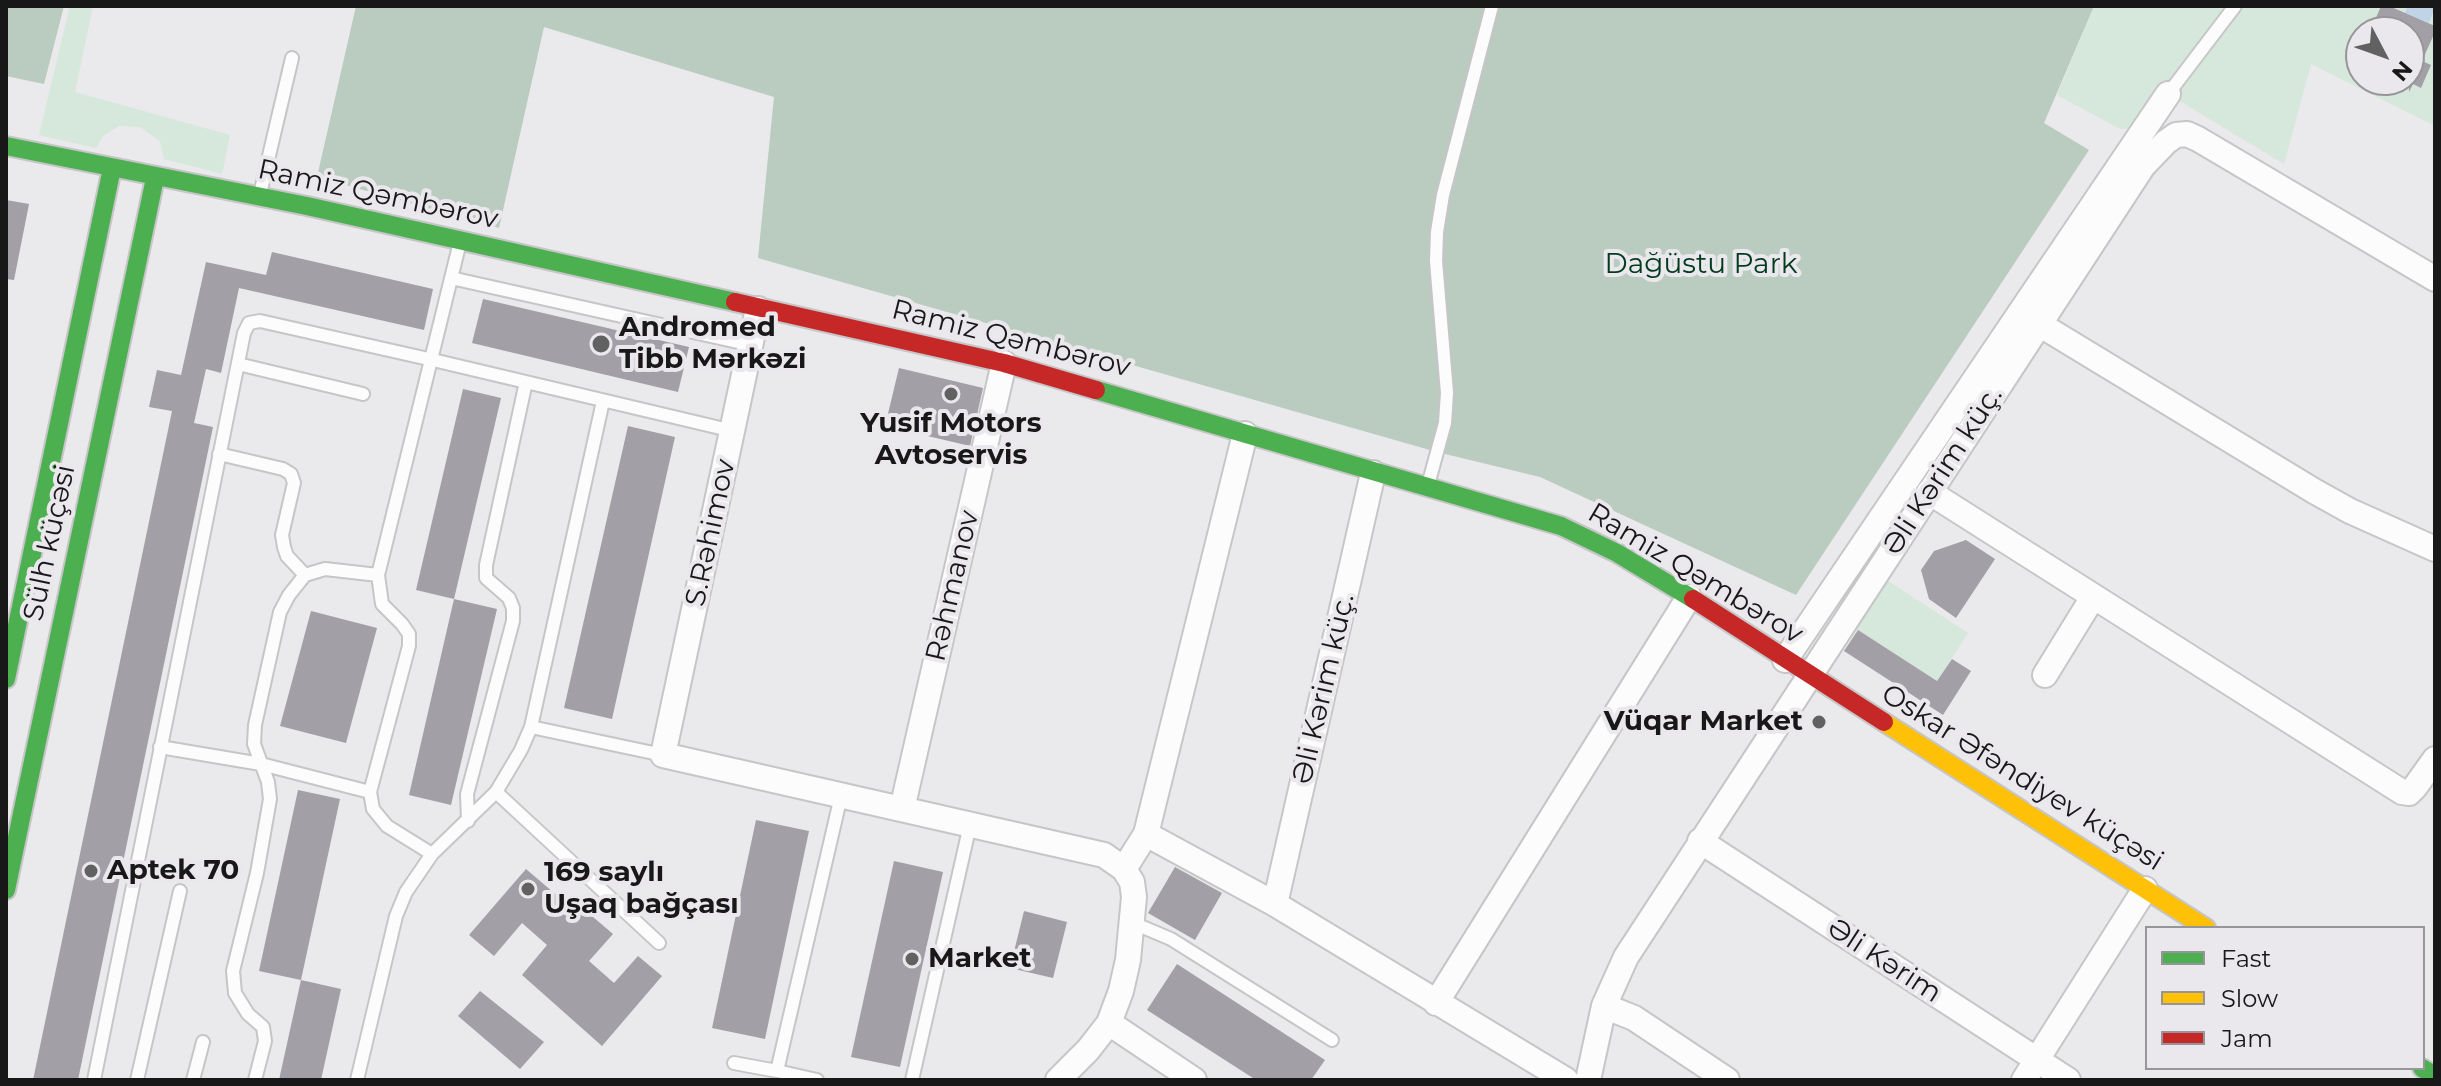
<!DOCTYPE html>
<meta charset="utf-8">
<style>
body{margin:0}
#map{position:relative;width:2441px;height:1086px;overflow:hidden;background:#eae9eb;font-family:Montserrat,sans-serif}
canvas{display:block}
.frame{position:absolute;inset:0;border:8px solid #191819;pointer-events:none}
.legend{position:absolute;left:2145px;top:926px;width:280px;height:144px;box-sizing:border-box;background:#eae8ec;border:2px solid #969598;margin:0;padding:10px 14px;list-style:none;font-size:24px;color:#191819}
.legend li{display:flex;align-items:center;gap:16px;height:40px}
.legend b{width:40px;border:2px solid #969598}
.north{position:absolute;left:2345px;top:16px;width:80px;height:80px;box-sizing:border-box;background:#eae8ec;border:2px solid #969598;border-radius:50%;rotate:131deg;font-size:22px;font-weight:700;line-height:32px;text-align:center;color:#191819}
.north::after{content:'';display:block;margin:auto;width:28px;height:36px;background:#626162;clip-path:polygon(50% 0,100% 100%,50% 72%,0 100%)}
</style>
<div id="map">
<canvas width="2441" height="1086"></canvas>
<div class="frame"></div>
<ul class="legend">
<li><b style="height:10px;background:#4caf50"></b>Fast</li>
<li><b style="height:10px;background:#ffc107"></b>Slow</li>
<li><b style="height:10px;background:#c62828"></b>Jam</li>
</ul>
<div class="north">N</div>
</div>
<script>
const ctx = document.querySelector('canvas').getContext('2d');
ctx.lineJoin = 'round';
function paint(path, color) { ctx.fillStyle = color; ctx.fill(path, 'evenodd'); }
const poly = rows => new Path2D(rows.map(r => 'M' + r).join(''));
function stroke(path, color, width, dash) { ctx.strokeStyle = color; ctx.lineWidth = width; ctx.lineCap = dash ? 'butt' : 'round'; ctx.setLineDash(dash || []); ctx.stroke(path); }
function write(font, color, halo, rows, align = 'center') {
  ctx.font = font + ' Montserrat,sans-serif'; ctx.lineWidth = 8; ctx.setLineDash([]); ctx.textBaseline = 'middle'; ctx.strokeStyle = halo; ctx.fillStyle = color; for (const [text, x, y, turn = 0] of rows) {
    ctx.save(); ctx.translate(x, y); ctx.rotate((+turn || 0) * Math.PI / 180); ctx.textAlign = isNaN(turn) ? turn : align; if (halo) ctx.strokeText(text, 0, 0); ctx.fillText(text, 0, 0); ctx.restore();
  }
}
paint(poly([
 [70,6,93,6,75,92,230,135,222,174,164,159,160,141,140,127,119,126,103,136,96,148,39,135],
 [2094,6,2435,6,2435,126,2311,64,2284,164,2168,94,2132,128,2120,129,2057,95],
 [2361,32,2409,32,2409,80,2361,80],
 [1888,581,1968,633,1937,681,1856,629]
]), '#d6e7db');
paint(poly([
 [6,6,64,6,44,84,6,76],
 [356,6,2094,6,2044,123,2089,150,1796,595,1540,477,1437,452,758,258,774,97,544,27,499,228,317,177]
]), '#bacbc0');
paint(poly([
 [2408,6,2435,6,2435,7,2429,23,2405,13]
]), '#c0d3e7');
paint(poly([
 [2381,6,2389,6,2435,26,2435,32,2422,61,2431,65,2421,88,2413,84,2409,92,2409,32,2370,32],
 [6,200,29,204,14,280,6,279],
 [272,252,433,289,424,330,239,288,221,373,206,369,194,423,213,427,78,1080,33,1080,172,411,149,407,157,370,181,375,206,262,266,275],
 [483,299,689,347,678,392,472,343],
 [899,368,983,388,970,446,885,426],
 [463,389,501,398,454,599,416,590],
 [628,426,675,437,612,719,564,708],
 [1966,540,1995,559,1956,618,1929,599,1921,570,1934,551],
 [454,599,497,609,451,805,409,795],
 [311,611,377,628,346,743,280,726],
 [1858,630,1937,681,1952,659,1971,671,1943,715,1844,651],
 [298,790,340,799,301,980,259,971],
 [756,820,809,831,765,1039,712,1028],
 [894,861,943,872,900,1067,851,1057],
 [1175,867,1222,893,1195,940,1148,913],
 [526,869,574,910,579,905,613,934,589,961,614,983,638,956,662,976,602,1046,522,975,547,945,522,923,494,956,469,935],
 [1024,911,1067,922,1053,978,1010,968],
 [1177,964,1325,1060,1311,1080,1256,1080,1147,1010],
 [301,980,341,989,321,1080,279,1080],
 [480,991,544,1042,520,1069,458,1016]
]), '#a29fa6');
const lane = poly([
 [2168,94,2235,6],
 [260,194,292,58],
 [451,278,751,345],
 [238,364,363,394],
 [219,454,283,469,291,474,294,483,282,535,284,547,287,556,305,575],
 [1428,485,1445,423,1447,393,1436,261,1437,232,1443,195,1492,6],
 [531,727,663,755],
 [160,747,261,764,370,792,409,646,409,634,402,624,382,604,378,575,460,242],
 [370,792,373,809,387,826,432,854],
 [496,792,659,943],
 [468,821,467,794,513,621,513,608,509,598,486,578,486,565,526,382],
 [1133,923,1171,939,1332,1040],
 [734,1063,777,1071],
 [94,1080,244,333,249,323,260,321,433,360,733,431],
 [137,1080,180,891],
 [193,1080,203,1042],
 [255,1080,265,1041,263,1027,248,1014,235,993,233,971,257,873,270,799,268,782,254,744,255,725,280,612,289,595,305,575,325,569,378,575],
 [357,1080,396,916,406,892,432,854,496,792,521,750,531,727,603,401],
 [817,1080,777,1071,841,796],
 [912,1080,970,825]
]);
const street = poly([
 [758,309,663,755,1104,855,1124,869,1132,882,1134,897,1128,960,1121,991,1109,1023,1088,1050,1058,1080],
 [2039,324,2314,491,2350,511,2435,549],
 [1929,492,2402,792,2409,793,2415,787,2435,759],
 [1785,660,2168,94],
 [2045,675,2093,597],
 [902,809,1004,363],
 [1146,834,1245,434],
 [1700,841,2068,1080],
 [1124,869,1146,834,1275,904,1566,1080],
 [1275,904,1373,473],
 [1436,1003,1689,597],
 [1604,1006,1634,1018,1727,1080],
 [1109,1023,1194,1080],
 [1588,1080,1604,1006,1626,957,2143,166,2166,142,2176,135,2187,134,2198,139,2435,279],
 [2024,1080,2145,889]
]);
const fast = poly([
 [6,146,307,206,735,302],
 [1096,390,1561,526,1617,553,1693,599],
 [6,679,112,168],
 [6,890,155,178],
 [2422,1068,2435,1076]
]);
const slow = poly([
 [1884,722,2206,928]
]);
const jam = poly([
 [735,302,1004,363,1096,390],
 [1693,599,1884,722]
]);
stroke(lane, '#c6c5c7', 16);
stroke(street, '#c6c5c7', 28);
stroke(fast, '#c6c5c7', 22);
stroke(slow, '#c6c5c7', 22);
stroke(jam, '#c6c5c7', 22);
stroke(lane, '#fcfcfc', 12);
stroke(street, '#fcfcfc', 24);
stroke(fast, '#4caf50', 18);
stroke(slow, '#ffc107', 18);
stroke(jam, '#c62828', 18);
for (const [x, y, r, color] of [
 [601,344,10,"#626162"],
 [951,394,8,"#626162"],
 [1819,722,8,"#626162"],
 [91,871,8,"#626162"],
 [528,889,8,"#626162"],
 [912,959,8,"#626162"]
]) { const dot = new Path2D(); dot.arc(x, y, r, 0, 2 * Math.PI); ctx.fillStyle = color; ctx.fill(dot); stroke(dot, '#eae8ec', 3); }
write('28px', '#191819', '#eae8ec', [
 ["Ramiz Qəmbərov",378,195,12],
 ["Ramiz Qəmbərov",1011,339,14],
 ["Əli Kərim küç.",1943,471,-57],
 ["S.Rəhimov",711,533,-78],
 ["Sülh küçəsi",50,543,-78],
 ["Ramiz Qəmbərov",1695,574,31],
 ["Rəhmanov",953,586,-77],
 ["Əli Kərim küç.",1324,689,-77],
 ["Oskar Əfəndiyev küçəsi",2022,778,32],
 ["Əli Kərim",1884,961,33]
]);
write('28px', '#003b1d', '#eae8ec', [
 ["Dağüstu Park",1701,265]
]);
write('bold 28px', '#191819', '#eae8ec', [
 ["Andromed",619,328],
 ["Tibb Mərkəzi",619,360],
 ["Yusif Motors",951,424,"center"],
 ["Avtoservis",951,456,"center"],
 ["Vüqar Market",1803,722,"right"],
 ["Aptek 70",107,871],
 ["169 saylı",544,873],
 ["Uşaq bağçası",544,905],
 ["Market",928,959]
], 'left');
</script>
